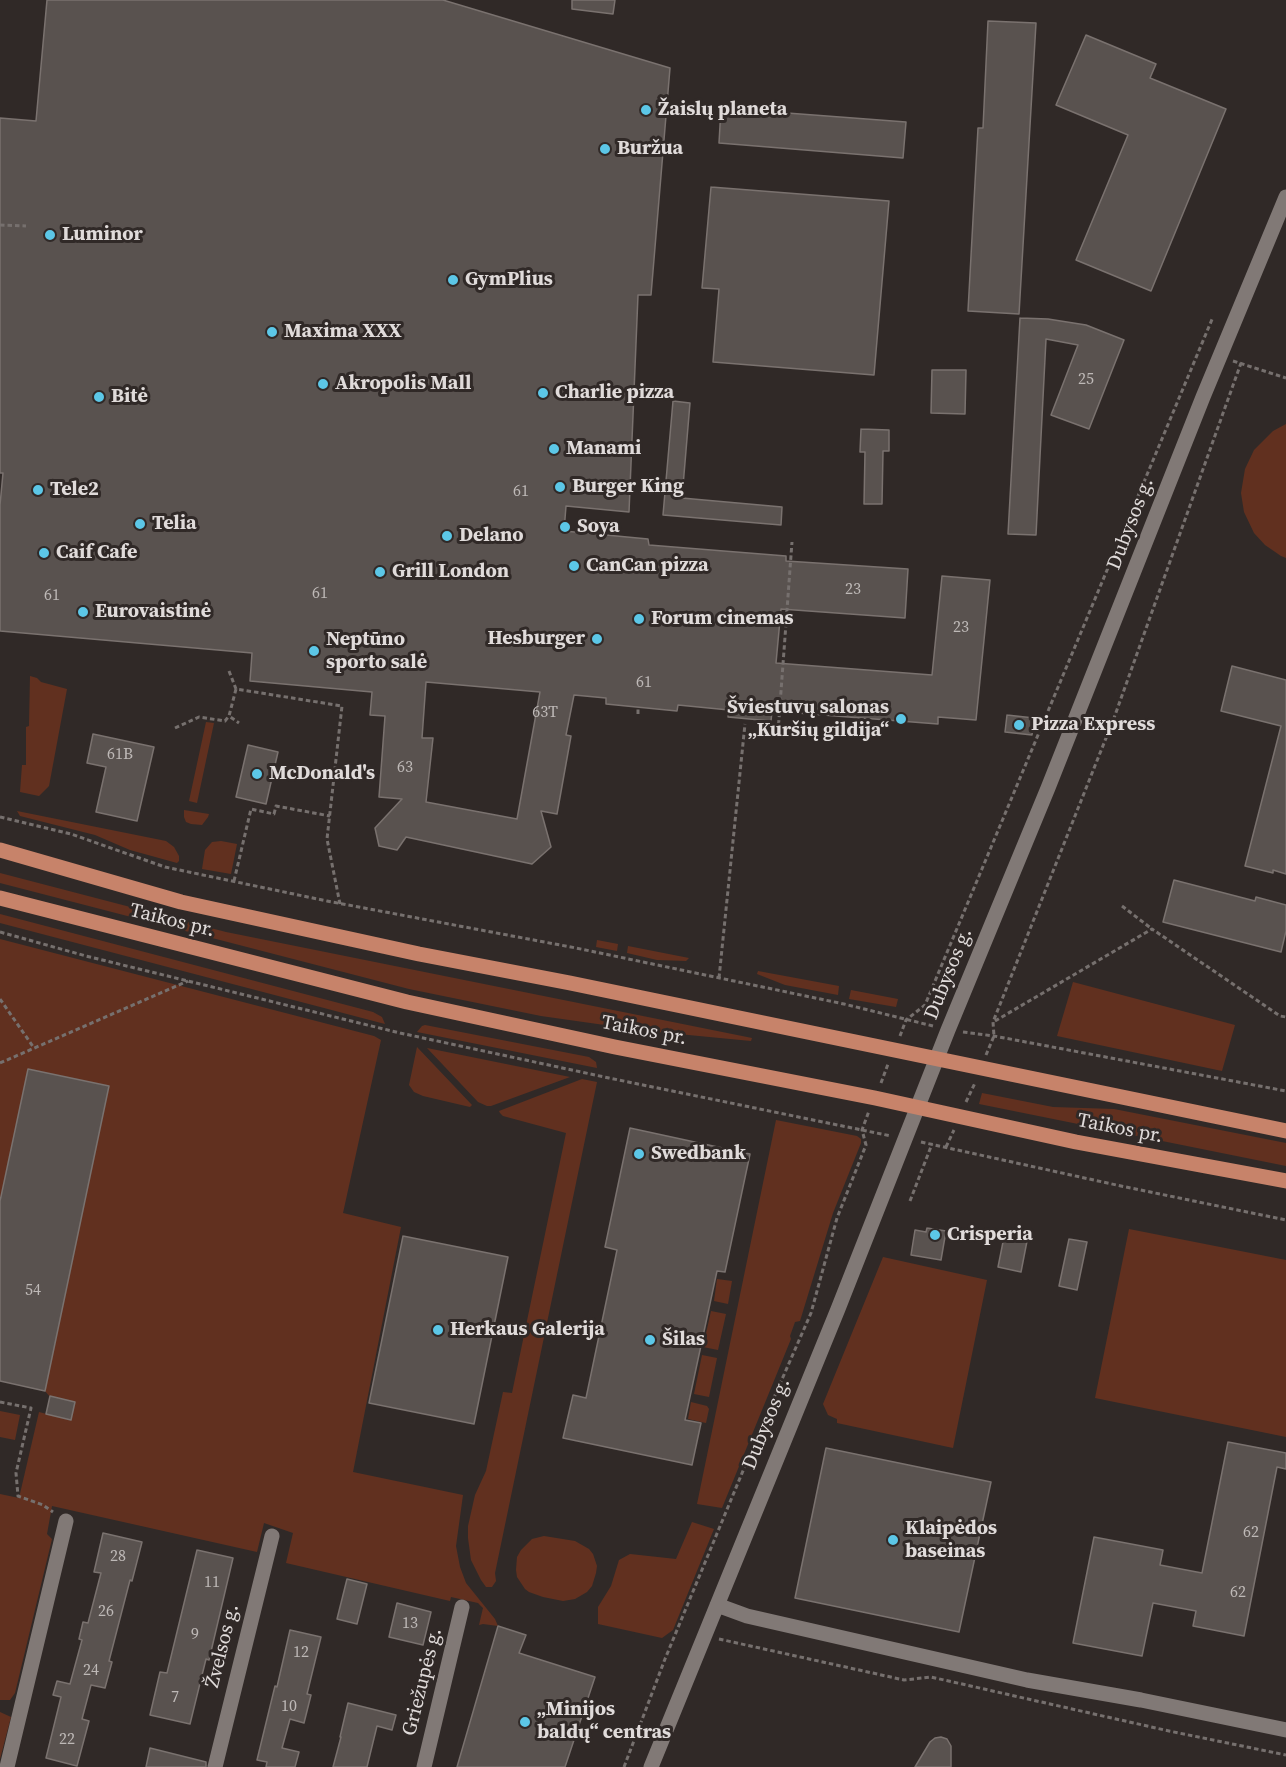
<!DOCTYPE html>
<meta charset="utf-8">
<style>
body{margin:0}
canvas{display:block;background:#302927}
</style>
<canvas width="1286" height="1767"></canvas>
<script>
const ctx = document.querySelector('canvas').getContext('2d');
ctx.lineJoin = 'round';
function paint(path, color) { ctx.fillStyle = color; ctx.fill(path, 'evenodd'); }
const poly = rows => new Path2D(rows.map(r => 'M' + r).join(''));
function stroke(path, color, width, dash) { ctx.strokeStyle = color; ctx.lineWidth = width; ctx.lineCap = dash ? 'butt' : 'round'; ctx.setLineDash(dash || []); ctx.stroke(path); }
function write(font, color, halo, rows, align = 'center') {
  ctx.font = font + ' "Source Serif 4",serif'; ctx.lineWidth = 6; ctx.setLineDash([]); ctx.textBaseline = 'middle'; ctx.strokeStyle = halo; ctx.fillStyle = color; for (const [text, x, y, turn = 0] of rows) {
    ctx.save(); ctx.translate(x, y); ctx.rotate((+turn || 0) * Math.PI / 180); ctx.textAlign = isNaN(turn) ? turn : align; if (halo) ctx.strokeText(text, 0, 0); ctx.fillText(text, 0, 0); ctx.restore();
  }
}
paint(poly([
 [1286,424,1286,558,1281,556,1265,545,1254,533,1244,512,1241,493,1245,469,1254,450,1273,431],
 [30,676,37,678,41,682,67,689,49,786,39,796,20,792,22,765,26,765,26,727,29,726],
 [206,722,214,723,197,803,189,801],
 [184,810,209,814,208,817,202,825,191,824,186,822,184,817],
 [17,811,166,841,174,847,179,856,179,861,177,863,130,850,95,835,20,816],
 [221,841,237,844,231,874,202,869,205,850,212,842],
 [0,873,226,932,752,1038,751,1041,647,1031,541,1016,409,989,0,883],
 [0,914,373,1012,382,1017,385,1024,0,923],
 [0,939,374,1036,381,1040,343,1213,401,1227,353,1472,463,1495,456,1546,460,1567,466,1583,495,1619,498,1626,483,1624,479,1625,483,1608,478,1603,451,1597,450,1601,286,1563,293,1533,264,1523,257,1552,52,1506,47,1534,52,1539,15,1693,10,1700,0,1700,0,1494,19,1498,39,1412,70,1420,45,1391,109,1086,28,1069,0,1201],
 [597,940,618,944,617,951,596,947],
 [628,946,689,958,686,961,657,960,627,953],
 [758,971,839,986,838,995,785,985,757,974],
 [1073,982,1235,1025,1222,1071,1057,1036],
 [851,990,898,999,896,1007,849,999],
 [425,1025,589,1057,596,1062,597,1068,417,1032,422,1026],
 [417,1047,472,1105,470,1107,423,1096,414,1092,409,1085],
 [427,1048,570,1077,491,1106,487,1106,478,1102],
 [582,1079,597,1082,495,1573,496,1581,492,1587,486,1587,481,1580,471,1560,468,1538,468,1526,475,1495,486,1471,503,1392,512,1393,566,1133,503,1116,500,1113,499,1111],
 [982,1093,1053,1107,1114,1109,1286,1143,1286,1166,979,1104],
 [776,1120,857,1136,861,1139,861,1143,833,1213,800,1321,795,1322,790,1336,791,1339,722,1508,697,1504],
 [1129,1229,1286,1260,1286,1437,1095,1398],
 [883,1257,987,1280,953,1448,837,1423,837,1419,828,1415,823,1404],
 [717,1279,732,1281,728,1304,714,1301],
 [711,1311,726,1314,718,1350,703,1347],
 [702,1355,717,1358,709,1397,694,1394],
 [691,1402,707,1406,709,1409,706,1423,688,1419],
 [0,1411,20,1415,15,1440,0,1437],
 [692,1522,714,1529,673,1630,662,1638,598,1624,598,1607,611,1586,619,1560,630,1554,676,1559],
 [544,1536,575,1541,589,1549,593,1554,597,1566,596,1573,592,1586,587,1592,575,1599,563,1601,543,1597,529,1592,525,1589,517,1577,516,1570,517,1557,521,1550,532,1539],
 [0,1712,11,1717,0,1759]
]), '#61301f');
const building = poly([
 [47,0,443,0,670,68,651,295,638,295,629,512,566,506,564,531,648,539,649,545,786,556,786,561,908,569,905,618,781,609,776,663,932,675,942,576,990,580,976,720,938,717,938,724,772,711,771,721,728,717,729,710,678,705,677,711,606,704,606,698,574,695,566,735,571,736,557,814,541,811,551,847,532,864,406,837,397,850,379,846,375,828,402,799,379,797,385,716,370,715,372,692,250,681,252,653,0,631,0,505,3,473,0,473,0,118,36,121,47,0],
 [426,682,540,692,517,819,426,802,433,738,422,738,426,682],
 [572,0,615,0,613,14,572,9,572,0],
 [988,21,1036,23,1019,314,968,311,978,128,983,128,988,21],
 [1086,35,1156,64,1150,78,1226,109,1151,291,1076,260,1128,135,1056,105,1086,35],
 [721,108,906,122,903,158,719,143,721,108],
 [711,187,889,201,874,375,713,362,719,289,702,288,711,187],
 [1020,318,1048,319,1086,325,1124,340,1089,429,1051,415,1078,345,1046,339,1036,535,1008,534,1020,318],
 [932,370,966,370,965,414,931,413,932,370],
 [673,401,690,403,682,498,782,507,781,525,663,515,673,401],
 [861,429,889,430,889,451,883,451,882,504,864,504,865,452,860,452,861,429],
 [1232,666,1286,680,1286,874,1273,870,1273,873,1245,866,1281,726,1221,711,1232,666],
 [1007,715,1034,718,1032,735,1005,732,1007,715],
 [93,734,154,747,137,821,96,812,106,767,87,763,93,734],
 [248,745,278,752,266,804,236,797,248,745],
 [1174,880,1255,901,1256,897,1286,905,1286,931,1281,952,1163,922,1174,880],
 [28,1069,109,1086,45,1391,0,1381,0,1201,28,1069],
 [630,1128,750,1154,725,1272,717,1271,685,1420,701,1423,692,1465,563,1438,573,1395,586,1398,617,1250,605,1247,630,1128],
 [927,1228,946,1231,941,1260,911,1255,915,1230,926,1232,927,1228],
 [1005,1232,1028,1236,1021,1272,998,1267,1005,1232],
 [403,1236,508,1257,474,1424,369,1403,403,1236],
 [1069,1239,1087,1242,1077,1290,1059,1286,1069,1239],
 [50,1396,75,1402,71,1420,46,1414,50,1396],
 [1228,1442,1286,1453,1286,1469,1277,1467,1244,1636,1193,1626,1196,1611,1153,1603,1142,1656,1073,1643,1094,1537,1163,1550,1160,1565,1202,1573,1228,1442],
 [826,1448,991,1482,959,1632,795,1598,826,1448],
 [103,1533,142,1542,132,1581,130,1580,109,1661,112,1662,105,1688,91,1685,82,1719,89,1721,77,1766,46,1758,61,1697,53,1695,57,1681,70,1684,82,1640,79,1639,83,1622,88,1623,101,1573,94,1572,103,1533],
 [197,1550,233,1558,209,1660,206,1659,190,1724,150,1715,160,1672,167,1673,197,1550],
 [347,1579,367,1584,357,1624,337,1619,347,1579],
 [397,1603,431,1612,423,1645,389,1637,397,1603],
 [498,1626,526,1635,519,1653,595,1677,565,1767,457,1767,498,1626],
 [290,1630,321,1637,307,1694,311,1695,304,1723,290,1719,282,1748,299,1752,295,1767,266,1767,267,1762,257,1760,275,1686,277,1687,290,1630],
 [348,1703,396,1715,392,1730,377,1726,367,1767,333,1767,341,1737,340,1737,348,1703],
 [941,1737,947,1739,951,1746,951,1767,915,1767,930,1742,935,1738,941,1737],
 [150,1748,206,1762,206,1767,146,1767,150,1748]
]);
paint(building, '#59524f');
stroke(building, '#7a726f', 1.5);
stroke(poly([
 [0,225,26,226],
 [1233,361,1286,378],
 [229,671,236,689,342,706,327,839,340,904],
 [236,689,229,716,239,723],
 [638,714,638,707],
 [175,728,199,717,225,721,229,716],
 [778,732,792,542],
 [0,817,71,834,165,867,327,901,576,948,844,1004,933,1026],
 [234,881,251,809,274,814,276,806,330,816],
 [1122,906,1152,929],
 [0,932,86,956,400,1033,609,1078,891,1136],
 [719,978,745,724],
 [0,999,34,1048],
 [995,1021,1152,929,1280,1016,1286,1017],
 [963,1032,994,1036,1286,1091],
 [900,1036,906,1020,925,1005,1213,317],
 [986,1055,994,1036,993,1022,1114,718,1241,363],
 [0,1063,188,981],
 [881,1083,888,1064],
 [966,1102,975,1083],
 [921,1142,1121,1186,1286,1220],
 [946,1147,954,1130],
 [910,1201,932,1144],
 [0,1402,31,1408,16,1473,18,1496,43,1505,53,1512],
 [719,1639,904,1680,931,1677,1169,1731,1286,1755],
 [624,1767,665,1659,762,1425,811,1313,837,1218,866,1145,862,1130,869,1111]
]), '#76706e', 3, [4.5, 3]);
stroke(poly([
 [717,1605,747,1616,1027,1680,1141,1700,1286,1730],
 [7,1767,66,1521],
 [215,1767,272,1536],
 [424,1767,462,1607],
 [651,1767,838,1309,948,1030,1048,788,1203,397,1286,197]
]), '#817976', 15);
stroke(poly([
 [0,850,181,902,419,954,570,983,1286,1131],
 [0,898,407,1002,615,1047,875,1098,1076,1142,1286,1181]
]), '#c7836a', 15);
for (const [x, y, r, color] of [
 [646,110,6,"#5cc7e7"],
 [605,149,6,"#5cc7e7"],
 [50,235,6,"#5cc7e7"],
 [453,280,6,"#5cc7e7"],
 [272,332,6,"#5cc7e7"],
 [323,384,6,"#5cc7e7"],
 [543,393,6,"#5cc7e7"],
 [99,397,6,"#5cc7e7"],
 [554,449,6,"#5cc7e7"],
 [560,487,6,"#5cc7e7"],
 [38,490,6,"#5cc7e7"],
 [140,524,6,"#5cc7e7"],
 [565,527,6,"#5cc7e7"],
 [447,536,6,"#5cc7e7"],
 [44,553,6,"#5cc7e7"],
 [574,566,6,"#5cc7e7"],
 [380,572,6,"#5cc7e7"],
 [83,612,6,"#5cc7e7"],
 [639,619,6,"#5cc7e7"],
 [597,639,6,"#5cc7e7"],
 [314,651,6,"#5cc7e7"],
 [901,719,6,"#5cc7e7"],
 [1019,725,6,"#5cc7e7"],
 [257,774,6,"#5cc7e7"],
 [639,1154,6,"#5cc7e7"],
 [935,1235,6,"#5cc7e7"],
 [438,1330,6,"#5cc7e7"],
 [650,1340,6,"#5cc7e7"],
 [893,1540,6,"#5cc7e7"],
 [525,1722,6,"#5cc7e7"]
]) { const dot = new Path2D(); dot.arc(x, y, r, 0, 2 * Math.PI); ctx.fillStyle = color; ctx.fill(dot); stroke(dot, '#302927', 2); }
write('16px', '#beb9b7', null, [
 ["25",1086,380],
 ["61",521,492],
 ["23",853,590],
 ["61",320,594],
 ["61",52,596],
 ["23",961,628],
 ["61",644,683],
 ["63T",545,713],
 ["61B",120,755],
 ["63",405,768],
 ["54",33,1291],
 ["62",1251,1533],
 ["28",118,1557],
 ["11",212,1583],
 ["62",1238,1593],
 ["26",106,1612],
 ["13",410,1624],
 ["9",195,1635],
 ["12",301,1653],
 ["24",91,1671],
 ["7",175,1698],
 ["10",289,1707],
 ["22",67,1740]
]);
write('bold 20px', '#e0dbda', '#302927', [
 ["Žaislų planeta",658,110],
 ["Buržua",617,149],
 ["Luminor",62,235],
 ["GymPlius",465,280],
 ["Maxima XXX",284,332],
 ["Akropolis Mall",335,384],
 ["Charlie pizza",555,393],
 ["Bitė",111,397],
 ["Manami",566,449],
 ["Burger King",572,487],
 ["Tele2",50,490],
 ["Telia",152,524],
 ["Soya",577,527],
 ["Delano",459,536],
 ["Caif Cafe",56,553],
 ["CanCan pizza",586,566],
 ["Grill London",392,572],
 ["Eurovaistinė",95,612],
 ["Forum cinemas",651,619],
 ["Hesburger",585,639,"right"],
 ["Neptūno",326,640],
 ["sporto salė",326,663],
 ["Šviestuvų salonas",889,708,"right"],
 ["„Kuršių gildija“",889,731,"right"],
 ["Pizza Express",1031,725],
 ["McDonald's",269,774],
 ["Swedbank",651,1154],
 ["Crisperia",947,1235],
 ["Herkaus Galerija",450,1330],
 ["Šilas",662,1340],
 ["Klaipėdos",905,1529],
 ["baseinas",905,1552],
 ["„Minijos",537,1710],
 ["baldų“ centras",537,1733]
], 'left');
write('20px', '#e0dbda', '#302927', [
 ["Dubysos g.",1131,524,-69],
 ["Taikos pr.",172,921,14],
 ["Dubysos g.",949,974,-68],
 ["Taikos pr.",644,1031,11],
 ["Taikos pr.",1120,1129,11],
 ["Dubysos g.",767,1424,-68],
 ["Žvelsos g.",223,1646,-76],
 ["Griežupės g.",423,1682,-76]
]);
</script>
